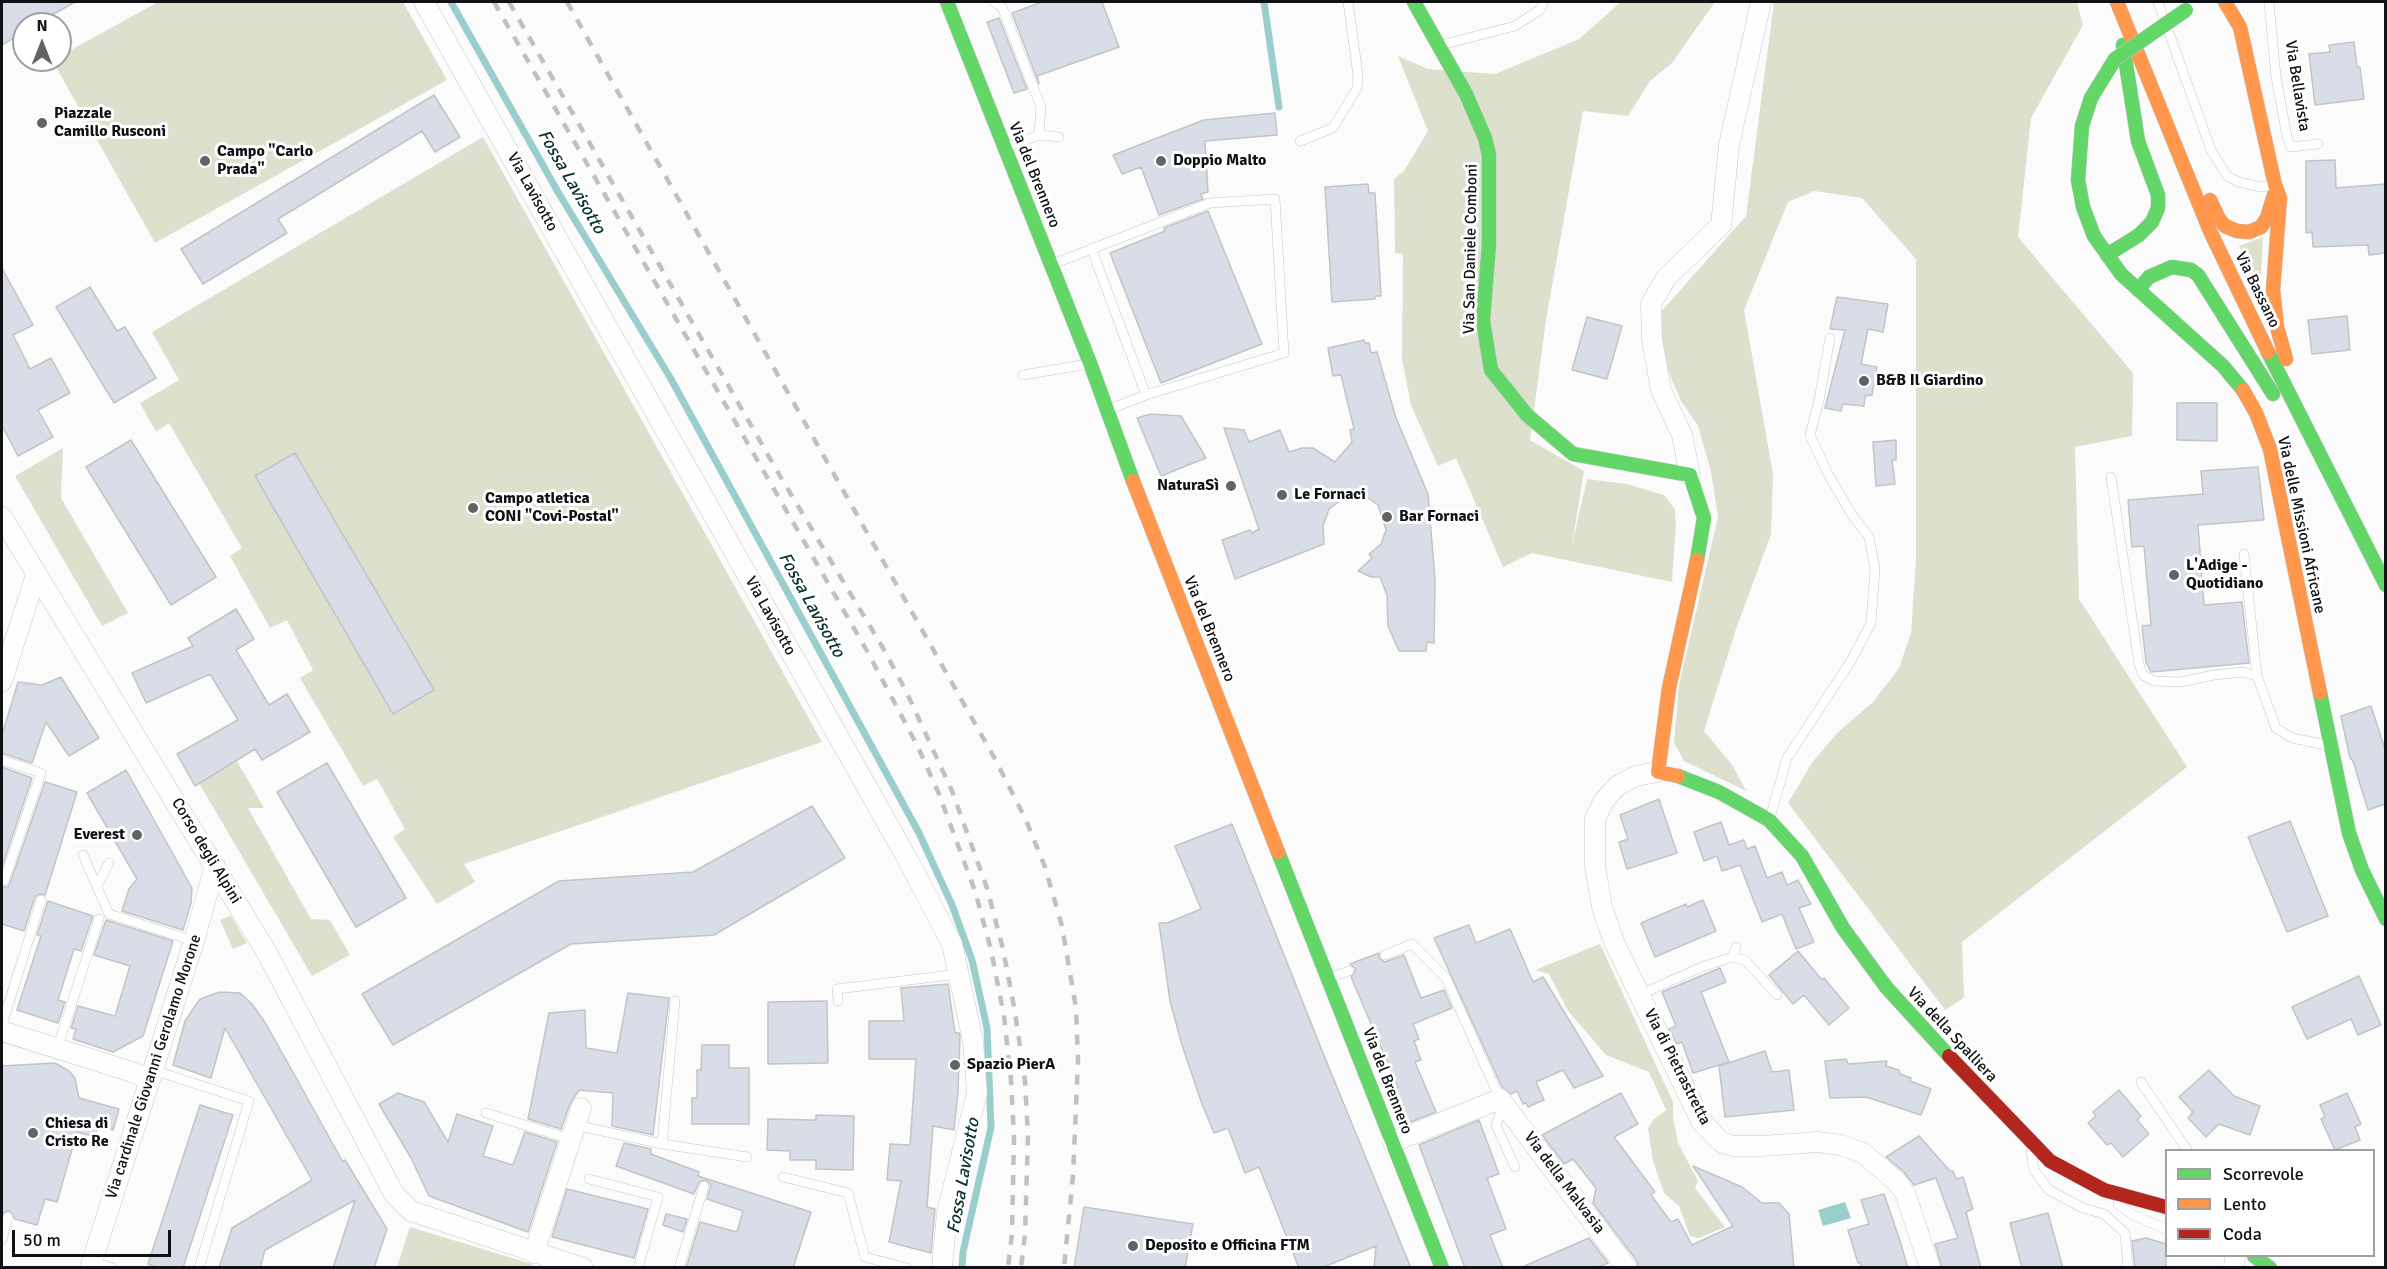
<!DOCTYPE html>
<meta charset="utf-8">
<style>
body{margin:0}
#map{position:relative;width:2387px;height:1269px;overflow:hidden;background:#fbfbfc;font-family:Signika,sans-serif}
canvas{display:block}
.frame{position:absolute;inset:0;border:3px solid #0f1114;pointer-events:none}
.legend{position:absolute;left:2165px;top:1149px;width:210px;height:108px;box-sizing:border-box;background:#fff;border:2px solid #9fa0a1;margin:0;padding:8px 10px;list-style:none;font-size:18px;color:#0f1114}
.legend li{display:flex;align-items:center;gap:12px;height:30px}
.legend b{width:30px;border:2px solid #9fa0a1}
.north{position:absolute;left:12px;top:12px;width:60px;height:60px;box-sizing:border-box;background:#fff;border:2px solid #9fa0a1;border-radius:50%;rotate:0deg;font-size:16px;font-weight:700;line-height:24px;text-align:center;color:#0f1114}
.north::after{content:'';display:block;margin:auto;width:21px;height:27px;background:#626365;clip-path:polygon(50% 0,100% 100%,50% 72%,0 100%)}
.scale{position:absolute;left:12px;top:1230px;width:159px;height:27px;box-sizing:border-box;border:3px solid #0f1114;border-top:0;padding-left:8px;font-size:18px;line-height:21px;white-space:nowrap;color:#0f1114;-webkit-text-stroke:4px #fff;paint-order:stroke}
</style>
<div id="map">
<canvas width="2387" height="1269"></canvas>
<div class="frame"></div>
<ul class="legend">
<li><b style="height:8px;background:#63d668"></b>Scorrevole</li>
<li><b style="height:8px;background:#ff974d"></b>Lento</li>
<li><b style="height:8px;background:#b3261e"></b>Coda</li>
</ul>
<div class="north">N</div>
<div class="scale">50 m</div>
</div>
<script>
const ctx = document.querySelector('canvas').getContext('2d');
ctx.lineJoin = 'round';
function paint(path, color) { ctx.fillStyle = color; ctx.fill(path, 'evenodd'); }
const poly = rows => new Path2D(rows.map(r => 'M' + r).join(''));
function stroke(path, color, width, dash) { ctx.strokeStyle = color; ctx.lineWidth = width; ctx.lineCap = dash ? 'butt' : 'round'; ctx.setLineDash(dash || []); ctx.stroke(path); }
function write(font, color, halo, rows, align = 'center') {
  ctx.font = font + ' Signika,sans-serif'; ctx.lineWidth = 6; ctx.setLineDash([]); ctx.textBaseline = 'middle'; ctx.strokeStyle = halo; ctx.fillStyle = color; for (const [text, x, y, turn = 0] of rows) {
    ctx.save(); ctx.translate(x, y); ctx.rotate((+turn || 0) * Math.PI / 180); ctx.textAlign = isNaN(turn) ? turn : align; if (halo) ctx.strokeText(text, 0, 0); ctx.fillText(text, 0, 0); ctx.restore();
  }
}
paint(poly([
 [158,2,403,2,447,80,155,243,52,60,60,60,60,56],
 [1621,2,1715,2,1672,63,1650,81,1628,116,1583,111,1546,320,1530,440,1584,471,1572,545,1587,479,1627,484,1664,495,1675,509,1676,524,1672,582,1532,553,1503,567,1456,458,1438,466,1411,405,1402,359,1403,254,1395,253,1394,179,1404,171,1428,131,1398,56,1428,69,1495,74,1579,39],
 [1774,2,2077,2,2083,25,2031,118,2018,237,2133,373,2132,436,2075,447,2079,599,2187,767,1962,942,1964,998,1945,1010,1788,803,1812,763,1837,733,1873,702,1899,668,1911,633,1916,560,1916,259,1862,198,1814,191,1788,202,1744,310,1773,474,1771,534,1735,632,1704,731,1733,766,1746,791,1684,761,1674,743,1679,685,1718,517,1711,472,1698,426,1681,401,1665,364,1659,314,1746,216],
 [483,137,822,742,464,864,475,882,437,904,393,837,405,829,377,779,363,786,300,678,313,670,287,620,270,628,230,556,242,548,169,423,156,432,140,403,179,380,152,332],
 [2263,237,2260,290,2239,246],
 [63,448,61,498,128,613,102,626,15,476],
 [237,761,264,808,248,808,311,919,330,920,350,955,312,976,199,783],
 [231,916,247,943,233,949,220,920],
 [1600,944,1673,1102,1673,1117,1678,1143,1698,1181,1695,1188,1725,1227,1699,1238,1690,1236,1679,1206,1664,1193,1653,1161,1648,1129,1653,1120,1666,1110,1649,1072,1606,1055,1568,1011,1549,974,1535,970],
 [410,1227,532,1264,531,1267,397,1267]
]), '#dee0ce');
paint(poly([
 [1845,1202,1851,1218,1823,1226,1818,1210]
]), '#9acecd');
stroke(poly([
 [451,2,558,192,671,379,919,833,952,905,972,960,987,1028,991,1127,963,1252,962,1268],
 [1264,2,1279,107]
]), '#9acecd', 7);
const building = poly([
 [2,2,75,2,36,24,24,24,24,32,2,45,2,2],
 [1042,2,1102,2,1119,47,1037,76,1039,84,1012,13,1042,2],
 [999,18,1027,89,1014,93,987,22,999,18],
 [2354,42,2357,67,2360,67,2364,99,2315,105,2309,54,2330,52,2329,45,2354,42],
 [434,95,460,137,435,152,422,131,278,219,287,233,203,284,181,249,434,95],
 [1275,113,1277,135,1205,141,1208,192,1201,194,1203,199,1159,215,1141,167,1122,174,1113,155,1204,120,1275,113],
 [2335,160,2336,188,2385,184,2385,253,2369,255,2368,245,2313,247,2312,232,2306,233,2306,161,2335,160],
 [1368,184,1369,193,1375,193,1381,296,1375,296,1375,299,1332,302,1325,187,1368,184],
 [1208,211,1262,344,1161,383,1110,253,1165,231,1164,228,1208,211],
 [2,268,33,325,13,335,30,369,51,358,70,393,38,410,53,437,18,456,2,426,2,268],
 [90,287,117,331,125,327,156,378,114,403,56,307,90,287],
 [1837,297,1888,304,1883,332,1868,329,1861,364,1877,367,1872,395,1865,396,1864,406,1843,404,1841,411,1825,408,1845,330,1830,329,1837,297],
 [2347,316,2350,350,2312,354,2308,320,2347,316],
 [1587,317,1622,326,1607,379,1572,370,1587,317],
 [1364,340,1365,343,1369,343,1371,353,1377,352,1396,418,1428,494,1435,580,1434,643,1427,642,1426,651,1399,651,1388,626,1387,595,1380,577,1371,577,1358,571,1372,558,1369,554,1381,544,1386,530,1378,505,1365,496,1352,492,1329,509,1323,526,1324,544,1235,579,1222,540,1250,530,1252,533,1259,529,1224,428,1244,430,1249,442,1280,430,1289,452,1302,448,1313,448,1335,462,1352,442,1350,430,1354,429,1341,375,1333,376,1328,348,1364,340],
 [2177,403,2217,403,2217,441,2177,440,2177,403],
 [1151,414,1181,416,1206,458,1161,476,1137,418,1151,414],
 [131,440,216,577,171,605,86,467,131,440],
 [1896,440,1896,460,1892,460,1895,484,1876,486,1873,442,1896,440],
 [295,453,434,690,393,714,255,476,295,453],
 [2258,467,2264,520,2198,525,2204,605,2242,602,2249,663,2151,672,2146,662,2142,626,2151,625,2144,546,2132,547,2128,500,2203,494,2201,471,2258,467],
 [236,609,254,639,236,650,269,705,287,694,310,732,262,760,255,749,195,786,177,754,238,720,210,674,146,703,132,673,193,646,188,638,236,609],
 [61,677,99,738,69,756,46,722,32,763,2,753,2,735,18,682,42,685,61,677],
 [2371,706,2385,749,2385,804,2368,810,2353,761,2350,758,2341,716,2371,706],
 [327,763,406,898,356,927,277,792,327,763],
 [2,767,32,778,2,867,2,767],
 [126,770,192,888,191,903,183,930,122,911,129,889,137,879,87,793,126,770],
 [45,782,77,792,45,895,39,894,35,897,24,931,2,924,2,887,8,887,10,883,45,782],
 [1659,799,1677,853,1627,869,1619,842,1628,839,1620,815,1659,799],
 [812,806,845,858,714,935,571,944,393,1045,362,994,559,881,693,872,812,806],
 [2290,821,2328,916,2287,932,2248,837,2290,821],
 [1721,822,1729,845,1744,840,1747,849,1755,846,1767,878,1782,872,1787,885,1798,880,1811,904,1799,908,1814,942,1796,949,1782,914,1762,922,1740,865,1722,871,1717,856,1704,861,1694,832,1721,822],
 [1232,824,1323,1053,1411,1268,1374,1268,1376,1246,1321,1268,1299,1268,1259,1167,1245,1173,1228,1128,1214,1133,1202,1104,1182,1045,1170,1001,1159,923,1167,923,1201,909,1175,846,1232,824],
 [1703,900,1716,931,1655,957,1641,923,1686,904,1687,907,1703,900],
 [48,901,93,916,81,951,74,949,58,1000,65,1002,58,1023,17,1010,41,936,37,935,48,901],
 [106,920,173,941,143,1036,113,1052,73,1039,76,1029,71,1028,78,1006,115,1016,130,966,94,955,106,920],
 [1469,925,1476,943,1510,929,1533,982,1543,977,1603,1076,1574,1088,1563,1070,1536,1082,1544,1100,1528,1107,1526,1103,1523,1104,1517,1091,1511,1094,1502,1087,1434,938,1469,925],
 [1798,951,1822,980,1824,978,1849,1008,1829,1025,1804,995,1793,1004,1769,975,1798,951],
 [1379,953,1379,958,1385,962,1404,955,1421,998,1444,990,1452,1008,1413,1024,1419,1039,1414,1041,1421,1060,1415,1062,1436,1112,1408,1123,1393,1089,1398,1087,1351,977,1356,969,1350,964,1379,953],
 [1720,968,1726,982,1701,992,1729,1062,1693,1073,1682,1042,1677,1044,1669,1029,1676,1026,1662,992,1720,968],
 [2359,976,2381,1025,2358,1035,2351,1019,2307,1039,2292,1007,2359,976],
 [948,984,955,1033,959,1033,960,1036,958,1092,954,1130,933,1126,927,1207,935,1209,931,1253,889,1242,901,1181,887,1180,890,1144,910,1145,916,1059,869,1059,869,1021,904,1021,901,988,948,984],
 [220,992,240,993,252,1004,266,1024,343,1162,345,1160,387,1229,374,1268,333,1268,355,1200,265,1250,260,1268,219,1268,232,1228,312,1180,225,1028,211,1078,173,1065,185,1021,200,999,220,992],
 [628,993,669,998,653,1135,612,1126,613,1093,579,1090,570,1104,561,1129,528,1119,549,1013,585,1010,586,1048,617,1053,628,993],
 [827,1001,828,1063,768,1064,768,1002,827,1001],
 [702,1045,729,1045,729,1068,749,1068,749,1124,692,1124,692,1098,697,1098,697,1070,701,1070,702,1045],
 [1765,1051,1772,1072,1789,1070,1794,1110,1725,1117,1719,1066,1765,1051],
 [1846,1059,1848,1064,1887,1061,1886,1066,1899,1070,1900,1074,1911,1078,1910,1081,1931,1089,1921,1115,1866,1097,1830,1098,1825,1061,1846,1059],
 [55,1063,69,1071,75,1078,79,1098,119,1109,113,1130,98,1126,95,1137,77,1132,57,1202,45,1199,37,1225,15,1219,10,1211,6,1211,2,1215,2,1066,55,1063],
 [2209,1070,2234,1096,2260,1106,2250,1135,2219,1124,2206,1137,2188,1118,2193,1112,2179,1097,2209,1070],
 [2119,1090,2141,1116,2137,1120,2149,1134,2123,1157,2111,1143,2107,1145,2088,1123,2096,1116,2093,1112,2119,1090],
 [398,1093,424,1102,448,1142,457,1114,493,1126,483,1156,513,1165,525,1132,557,1142,528,1232,429,1196,411,1158,379,1104,398,1093],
 [1621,1093,1638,1124,1614,1137,1655,1192,1651,1195,1671,1222,1678,1219,1692,1245,1733,1226,1693,1166,1742,1187,1762,1203,1779,1203,1789,1214,1794,1268,1639,1268,1637,1261,1593,1203,1596,1188,1573,1159,1564,1164,1542,1135,1621,1093],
 [2347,1093,2361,1124,2355,1127,2360,1140,2335,1150,2321,1119,2325,1117,2320,1105,2347,1093],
 [200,1105,233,1115,183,1268,160,1268,148,1264,200,1105],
 [816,1115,854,1116,853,1170,816,1169,816,1160,790,1160,790,1151,767,1150,768,1119,816,1120,816,1115],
 [1479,1120,1499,1174,1487,1178,1506,1229,1490,1235,1503,1268,1465,1268,1419,1145,1479,1120],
 [1919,1136,1950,1171,1953,1171,1956,1179,1963,1177,1973,1209,1966,1212,1981,1268,1942,1268,1935,1244,1958,1238,1936,1178,1914,1185,1904,1172,1886,1157,1919,1136],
 [624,1143,651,1149,651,1154,699,1172,698,1176,811,1212,793,1268,686,1268,700,1222,737,1232,743,1211,707,1199,711,1185,706,1180,699,1182,694,1194,616,1166,624,1143],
 [567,1189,648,1209,634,1258,552,1237,567,1189],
 [1884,1194,1900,1241,1908,1268,1862,1268,1860,1262,1858,1263,1848,1230,1869,1224,1861,1200,1884,1194],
 [1084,1207,1193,1224,1185,1268,1074,1268,1084,1207],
 [2048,1213,2063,1268,2022,1268,2010,1223,2048,1213],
 [666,1214,687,1219,683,1232,663,1225,666,1214],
 [1589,1238,1608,1263,1596,1268,1520,1268,1589,1238],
 [2146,1238,2166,1244,2166,1268,2135,1268,2132,1241,2146,1238]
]);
paint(building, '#d8dde7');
stroke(building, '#c3c4c6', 1.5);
const lane = poly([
 [994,2,1002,7,1041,107,1039,135],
 [2158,2,2211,150,2227,176,2239,182,2261,187,2273,185],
 [2269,2,2276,77,2287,137,2291,147,2318,144],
 [1441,45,1515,26,1541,9,1543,2],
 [1300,141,1333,128,1357,88,1358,75,1348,2],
 [1007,147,1039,135,1059,137],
 [1092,250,1146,395],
 [1053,264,1210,203,1275,199,1284,353,1146,395,1110,409],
 [1023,375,1088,364],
 [2111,477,2139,664,2143,675,2154,681,2180,682,2214,675,2243,672,2257,676,2276,728,2292,738,2327,745],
 [2244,554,2257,676],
 [2,760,41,773,4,881,2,880],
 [1770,818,1787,758,1851,661,1871,623,1875,569,1869,537,1852,515,1827,472,1810,435,1819,400,1830,338],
 [83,855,109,914,194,941],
 [97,886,109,863],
 [1385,955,1412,944,1446,978,1500,1099],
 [1732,957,1745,960,1777,995],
 [1331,977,1349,971],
 [1639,995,1702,967,1732,957,1736,947],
 [838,1001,837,989,958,974],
 [2,1025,41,900],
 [57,1049,99,919],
 [153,1070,249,1101,199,1268],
 [2141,1082,2187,1150],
 [1503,1105,1496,1125,1515,1167],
 [486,1113,570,1139],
 [575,1125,662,1144,675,1001],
 [662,1144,747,1157],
 [2031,1152,2034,1170,2049,1190,2083,1208,2104,1214,2125,1233,2128,1268],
 [783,1177,848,1193,865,1257,907,1268],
 [589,1179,658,1197,638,1268],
 [2118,1204,2133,1215,2166,1229],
 [2,1239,8,1217],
 [92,1261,112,1268],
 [679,1268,704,1186]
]);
const street = poly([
 [424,2,908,860,952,944,973,1041,977,1093,947,1212,942,1268],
 [1690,475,1682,435,1661,390,1652,339,1651,304,1666,278,1721,225,1729,145,1761,2],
 [2,517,267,953,394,1194,411,1211,553,1258,550,1268],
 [2,681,36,575],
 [1658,772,1636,776,1617,786,1603,802,1595,819,1595,866,1602,907,1614,942,1701,1121,1721,1142,1733,1146,1761,1146,1818,1142,1841,1145,1863,1153,1896,1181,1905,1193,1930,1268],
 [2,1031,132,1072,150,1080],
 [1393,1142,1500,1099,1627,1268],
 [534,1253,581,1108],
 [553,1258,583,1268],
 [90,1268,194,941,215,866],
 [2234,1268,2235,1256]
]);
const fast = poly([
 [947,2,1090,363,1133,481],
 [1414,2,1466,94,1485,138,1489,155,1489,244,1483,321,1491,370,1527,415,1573,454,1690,475,1704,518,1697,560],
 [2115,59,2091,98,2082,126,2078,180,2083,207,2094,236,2121,274,2223,366,2243,390],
 [2107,255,2139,235,2152,222,2158,208,2158,195,2138,141,2123,45],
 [2138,290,2149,277,2172,267,2191,270,2198,275,2273,394],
 [2268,352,2386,585],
 [2320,693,2349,833,2362,870,2386,919],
 [1678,776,1719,792,1769,820,1802,856,1843,928,1886,987,1949,1056],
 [1278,852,1442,1268],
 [2254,1256,2270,1268]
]);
const slow = poly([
 [2117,2,2210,231,2268,352],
 [2225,2,2240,27,2275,185,2280,198,2273,290,2277,327,2286,359],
 [2210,200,2219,219,2225,226,2237,231,2249,232,2261,227,2267,218,2274,195],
 [2243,390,2256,413,2270,449,2320,693],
 [1133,481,1278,852],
 [1678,776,1658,772,1669,688,1697,560]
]);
const jam = poly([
 [1949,1056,2050,1161,2104,1190,2166,1207]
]);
stroke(lane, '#c6c7c9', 10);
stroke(street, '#c6c7c9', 21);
stroke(fast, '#c6c7c9', 15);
stroke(slow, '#c6c7c9', 15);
stroke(jam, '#c6c7c9', 15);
stroke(lane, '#fefeff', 9);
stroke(street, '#fefeff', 20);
stroke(fast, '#63d668', 14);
stroke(slow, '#ff974d', 14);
stroke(jam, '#b3261e', 14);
stroke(poly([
 [494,2,867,651,918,747,939,794,975,891,991,950,1004,1016,1011,1080,1014,1137,1012,1234,1008,1268],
 [509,2,780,476,883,648,906,691,952,791,987,888,1003,949,1015,1012,1025,1081,1028,1136,1025,1234,1021,1268],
 [567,2,995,759,1026,820,1045,867,1062,926,1076,1008,1078,1061,1073,1176,1064,1268]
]), '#c0c0c0', 4.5, [10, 10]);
const fastBridge = poly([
 [2115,59,2186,10]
]);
stroke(fastBridge, '#c6c7c9', 15, []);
stroke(fastBridge, '#63d668', 14);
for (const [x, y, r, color] of [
 [42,123,6,"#626365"],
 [205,161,6,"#626365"],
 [1161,161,6,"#626365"],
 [1864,381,6,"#626365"],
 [1231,486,6,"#626365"],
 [1282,495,6,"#626365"],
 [473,508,6,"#626365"],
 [1387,517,6,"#626365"],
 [2174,575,6,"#626365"],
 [137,835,6,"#626365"],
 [955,1065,6,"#626365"],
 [33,1133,6,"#626365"],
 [1133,1246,6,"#626365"]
]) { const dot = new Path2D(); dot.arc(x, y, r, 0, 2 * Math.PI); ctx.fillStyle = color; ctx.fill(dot); stroke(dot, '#fff', 2); }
write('16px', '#0f1114', '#fff', [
 ["Via Bellavista",2297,86,81],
 ["Via del Brennero",1034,175,68],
 ["Via Lavisotto",532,192,61],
 ["Via San Daniele Comboni",1471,249,-89],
 ["Via Bassano",2257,290,64],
 ["Via delle Missioni Africane",2301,525,78],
 ["Via Lavisotto",770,616,61],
 ["Via del Brennero",1209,629,68],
 ["Corso degli Alpini",206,851,59],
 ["Via della Spalliera",1952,1035,47],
 ["Via cardinale Giovanni Gerolamo Morone",154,1067,-72],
 ["Via di Pietrastretta",1677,1067,63],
 ["Via del Brennero",1387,1081,69],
 ["Via della Malvasia",1564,1183,53]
]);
write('bold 16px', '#0f1114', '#fff', [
 ["Piazzale",54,114],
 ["Camillo Rusconi",54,132],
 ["Campo \"Carlo",217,152],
 ["Prada\"",217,170],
 ["Doppio Malto",1173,161],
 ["B&B Il Giardino",1876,381],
 ["NaturaSì",1219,486,"right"],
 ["Le Fornaci",1294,495],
 ["Campo atletica",485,499],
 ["CONI \"Covi-Postal\"",485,517],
 ["Bar Fornaci",1399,517],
 ["L'Adige -",2186,566],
 ["Quotidiano",2186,584],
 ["Everest",125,835,"right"],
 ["Spazio PierA",967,1065],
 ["Chiesa di",45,1124],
 ["Cristo Re",45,1142],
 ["Deposito e Officina FTM",1145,1246]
], 'left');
write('italic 18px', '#0a3030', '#fff', [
 ["Fossa Lavisotto",571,182,60],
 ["Fossa Lavisotto",811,605,61],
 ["Fossa Lavisotto",964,1176,-80]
]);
</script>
